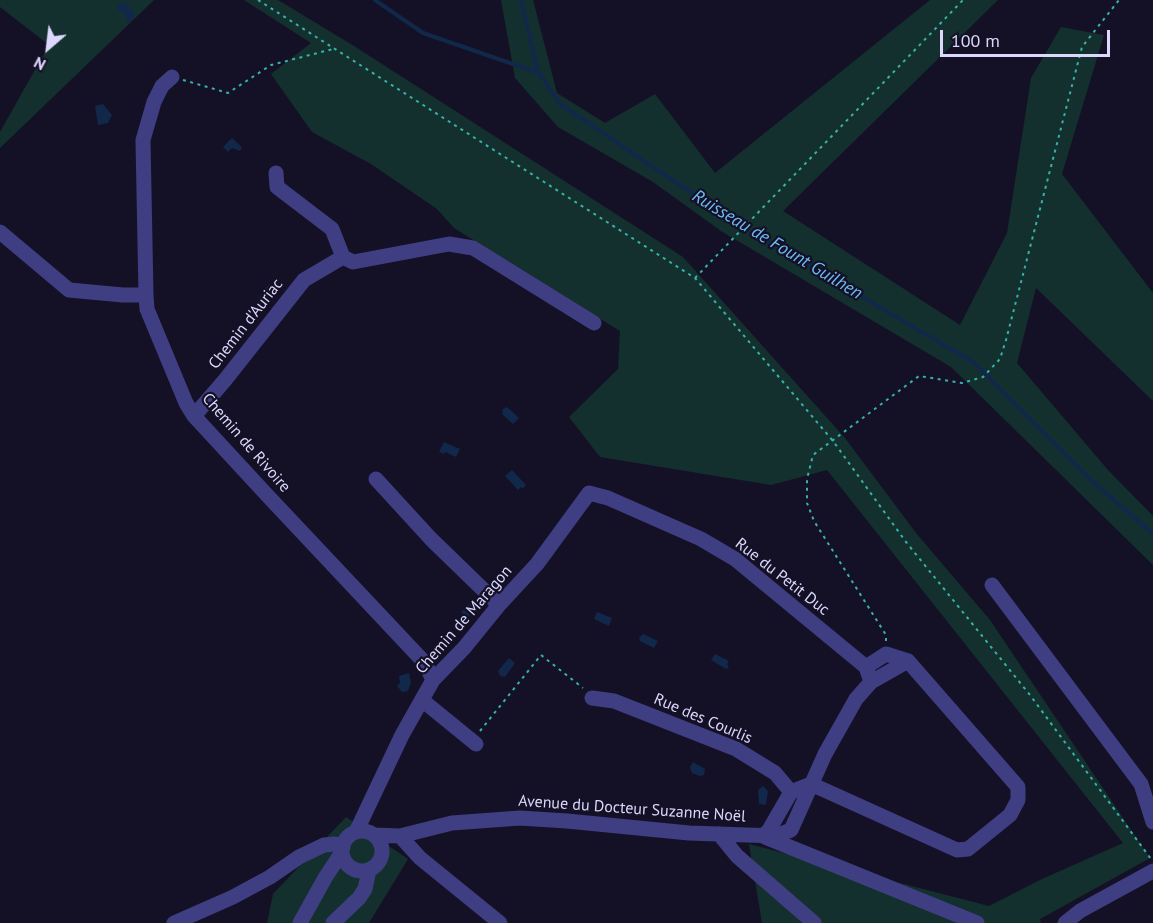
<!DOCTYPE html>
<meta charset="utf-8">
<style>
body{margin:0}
#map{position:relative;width:1153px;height:923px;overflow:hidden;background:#141126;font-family:"PT Sans",sans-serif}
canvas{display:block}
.north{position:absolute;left:18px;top:18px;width:60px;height:60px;-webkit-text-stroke:4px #141126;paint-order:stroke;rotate:208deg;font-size:16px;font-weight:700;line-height:24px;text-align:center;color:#dcd8fd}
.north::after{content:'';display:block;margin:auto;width:21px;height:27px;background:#dcd8fd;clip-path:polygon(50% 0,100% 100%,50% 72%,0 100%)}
.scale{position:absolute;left:940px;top:30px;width:170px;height:27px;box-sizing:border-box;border:3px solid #dcd8fd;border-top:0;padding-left:8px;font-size:18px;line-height:21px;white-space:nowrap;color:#dcd8fd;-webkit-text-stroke:4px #141126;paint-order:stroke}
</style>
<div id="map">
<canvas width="1153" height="923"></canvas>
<div class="north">N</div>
<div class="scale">100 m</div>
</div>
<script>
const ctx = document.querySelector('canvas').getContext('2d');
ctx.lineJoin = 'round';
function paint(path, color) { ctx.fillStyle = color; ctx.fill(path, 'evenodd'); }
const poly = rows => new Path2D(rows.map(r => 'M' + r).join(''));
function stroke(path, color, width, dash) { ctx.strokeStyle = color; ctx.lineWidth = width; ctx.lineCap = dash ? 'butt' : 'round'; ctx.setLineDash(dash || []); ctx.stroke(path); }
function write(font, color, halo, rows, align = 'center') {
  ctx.font = font + ' "PT Sans",sans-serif'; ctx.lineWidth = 4.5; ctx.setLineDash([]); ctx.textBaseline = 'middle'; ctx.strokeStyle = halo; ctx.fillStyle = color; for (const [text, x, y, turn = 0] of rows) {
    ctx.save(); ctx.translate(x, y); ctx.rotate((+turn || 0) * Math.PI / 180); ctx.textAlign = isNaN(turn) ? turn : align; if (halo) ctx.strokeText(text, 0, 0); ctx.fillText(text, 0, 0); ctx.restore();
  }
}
paint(poly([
 [0,0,154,0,0,148,0,132,49,45,0,7],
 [244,0,278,0,354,46,683,257,845,438,916,533,990,620,1150,858,1040,919,1041,923,762,923,749,844,989,906,1042,879,1123,843,827,470,771,485,600,457,569,417,618,369,620,331,454,228,437,209,371,164,312,132,271,74,311,43],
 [501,0,533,0,557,93,605,123,655,94,715,173,930,0,998,0,783,211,960,325,1007,233,1031,78,1061,27,1104,35,1062,174,1153,293,1153,401,1036,288,1017,363,1108,470,1153,516,1153,565,951,367,721,231,653,182,558,127,515,78],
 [346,817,408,859,369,923,267,923,273,894]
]), '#14302e');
paint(poly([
 [121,3,128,5,134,12,135,14,131,21,127,22,125,14,117,10,118,5],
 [103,104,112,115,108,123,98,125,95,106],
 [232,138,242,147,240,151,232,148,228,152,223,147],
 [269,284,275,289,264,303,258,299],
 [507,407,519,418,513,424,502,414,503,409],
 [444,442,460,449,456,457,445,452,444,454,439,452],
 [512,470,526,485,523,488,521,487,518,490,505,476],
 [473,600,478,602,479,607,467,618,461,612],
 [597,612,612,618,609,626,594,619],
 [643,634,658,641,654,648,640,641,639,638],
 [715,654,729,661,727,664,729,668,726,669,711,660],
 [509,658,515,663,505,677,500,676,498,671],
 [409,673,411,683,408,691,402,692,397,686,400,683,399,676],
 [693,762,705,769,704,775,700,776,692,773,690,767],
 [763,786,768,791,766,805,759,804,758,790]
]), '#11284a');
stroke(poly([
 [375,0,423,33,539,73,560,104,741,226,973,362,1092,481,1153,534],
 [521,0,538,72]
]), '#11284a', 4);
stroke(poly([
 [258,0,695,278,833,441,906,542,1030,695,1151,859],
 [183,80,228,93,271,65,333,49],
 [695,278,963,0],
 [886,641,886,635,814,521,807,503,807,479,813,455,919,376,962,383,983,377,1000,359,1006,340,1082,47,1119,0],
 [480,731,541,655,583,688]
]), '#36b3a8', 2, [3, 4.5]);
stroke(poly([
 [172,77,162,86,154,102,143,140,146,295,147,309,186,403,194,416,266,494,425,663,433,680],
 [276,173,277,187,332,229,343,257],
 [0,232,69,290,123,295,146,295],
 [194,416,225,380,304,280,343,257,353,262,449,244,473,248,594,323],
 [376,479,431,539,499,605],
 [992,585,1141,784,1153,822],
 [592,698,614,701,736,749,775,773,791,792],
 [422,700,476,744],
 [791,792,811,784,957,850,968,849,1010,815,1018,800,1018,787,908,661,886,654,866,667],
 '342 851a20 20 0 1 1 40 0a20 20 0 1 1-40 0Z',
 [356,832,402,735,433,680,464,648,499,605,537,564,589,493,608,498,701,539,735,559,866,667,871,682],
 [719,834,737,856,814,923],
 [374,835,400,836,452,823,520,818,567,821,689,833,776,836,791,830,825,754,856,699,871,682,908,661],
 [400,836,420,858,500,923],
 [763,836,769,830,791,792],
 [765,837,977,923],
 [174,923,233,897,270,877,299,857,324,845,335,844,343,847],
 [300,923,325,878,342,852],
 [333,923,359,898,365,889,369,870],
 [1065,923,1080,911,1153,871]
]), '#3f3e83', 15);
write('16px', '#dcd8fd', '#141126', [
 ["Chemin d'Auriac",246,324,-52],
 ["Chemin de Rivoire",246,443,49],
 ["Rue du Petit Duc",782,577,38],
 ["Chemin de Maragon",464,620,-49],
 ["Rue des Courlis",703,719,23],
 ["Avenue du Docteur Suzanne Noël",632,809,4]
]);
write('italic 18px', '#6cbbf7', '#141126', [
 ["Ruisseau de Fount Guilhen",777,245,31]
]);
</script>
